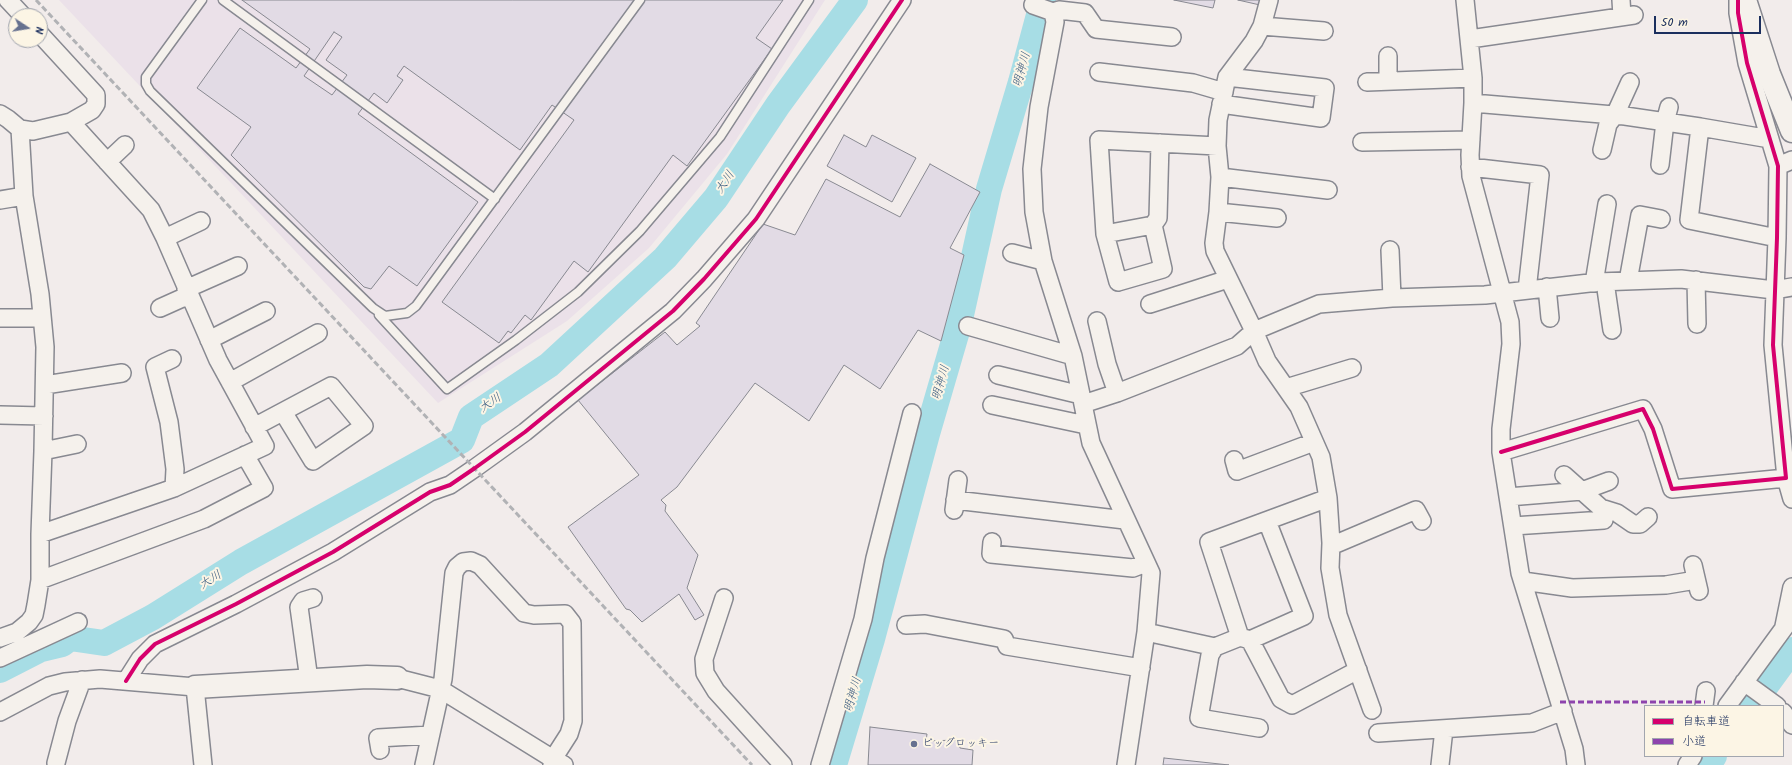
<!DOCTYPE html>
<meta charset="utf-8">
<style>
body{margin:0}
#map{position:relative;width:1792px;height:765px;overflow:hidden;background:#f2eceb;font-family:Kalam,"Klee One",sans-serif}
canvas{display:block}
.legend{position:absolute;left:1644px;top:705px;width:140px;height:52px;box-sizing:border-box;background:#fcf5e5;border:1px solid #a2a6af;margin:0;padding:5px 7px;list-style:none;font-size:12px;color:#1b2f5e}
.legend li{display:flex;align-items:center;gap:8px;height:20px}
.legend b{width:20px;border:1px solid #a2a6af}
.north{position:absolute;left:8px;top:8px;width:40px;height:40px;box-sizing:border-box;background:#fcf5e5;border:1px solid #a2a6af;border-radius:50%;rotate:102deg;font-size:11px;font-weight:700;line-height:16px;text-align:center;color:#1b2f5e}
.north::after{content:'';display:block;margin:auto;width:14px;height:18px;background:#66718f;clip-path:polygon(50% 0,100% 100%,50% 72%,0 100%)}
.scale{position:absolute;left:1654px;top:16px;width:107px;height:18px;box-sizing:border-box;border:2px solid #1b2f5e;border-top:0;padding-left:5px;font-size:12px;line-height:14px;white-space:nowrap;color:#1b2f5e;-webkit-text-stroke:3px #fcf5e5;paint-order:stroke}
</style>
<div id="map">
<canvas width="1792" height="765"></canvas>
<ul class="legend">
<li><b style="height:5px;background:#d6006c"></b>自転車道</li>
<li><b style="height:5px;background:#8e44ad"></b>小道</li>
</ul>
<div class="north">N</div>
<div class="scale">50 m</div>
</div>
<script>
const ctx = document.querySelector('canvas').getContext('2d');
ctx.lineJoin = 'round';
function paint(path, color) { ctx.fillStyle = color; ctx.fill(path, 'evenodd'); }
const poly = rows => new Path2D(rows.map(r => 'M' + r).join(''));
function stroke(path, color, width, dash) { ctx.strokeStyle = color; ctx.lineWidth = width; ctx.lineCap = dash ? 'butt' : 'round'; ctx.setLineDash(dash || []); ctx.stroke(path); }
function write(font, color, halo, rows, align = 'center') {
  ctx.font = font + ' Kalam,"Klee One",sans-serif'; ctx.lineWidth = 4; ctx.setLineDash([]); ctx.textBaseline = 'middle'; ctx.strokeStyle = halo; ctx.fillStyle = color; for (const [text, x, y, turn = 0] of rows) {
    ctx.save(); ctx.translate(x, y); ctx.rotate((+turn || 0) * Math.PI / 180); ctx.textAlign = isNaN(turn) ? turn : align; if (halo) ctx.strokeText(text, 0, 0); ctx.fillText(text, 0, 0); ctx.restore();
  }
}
paint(poly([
 [59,0,825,0,727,154,649,248,567,321,438,403]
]), '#ebe1e9');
stroke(poly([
 [0,670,41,649,62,644,70,638,104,643,153,617,241,562,462,440,471,417,549,365,665,258,716,198,778,105,855,0],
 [1751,706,1792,650],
 [834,765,872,639,927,434,959,324,989,189,1021,82,1043,0],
 [1708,765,1714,756]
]), '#a7dde5', 26);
const building = poly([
 [242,0,783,0,756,38,772,49,687,166,673,155,588,272,574,261,531,320,525,315,511,333,508,331,499,343,442,302,574,120,552,105,520,150,404,66,397,76,403,80,387,103,374,93,358,114,478,202,417,286,389,266,371,289,364,287,231,155,251,127,197,88,240,28,296,68,310,49,242,0],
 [334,32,342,37,326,60,347,75,332,95,304,76,334,32],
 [1174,0,1215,0,1213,8,1174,0],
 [1238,0,1261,0,1260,5,1238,0],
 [844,135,866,147,872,135,916,158,892,202,827,166,844,135],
 [930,164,980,192,950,248,964,255,941,341,918,330,880,389,844,365,809,421,755,383,677,487,661,500,666,505,665,511,698,555,687,588,704,615,695,620,679,594,642,622,630,610,626,609,568,527,639,475,578,400,665,332,677,345,700,326,696,323,763,224,795,235,826,179,900,217,930,164],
 [870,727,927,734,926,741,958,740,960,748,973,750,972,765,868,765,870,727],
 [1164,758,1229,765,1163,765,1164,758]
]);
paint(building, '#e2dbe5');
stroke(building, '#888991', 1);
const lane = poly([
 [202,0,146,77,146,84,150,91,373,308,385,316,407,313,416,306,640,0],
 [223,0,495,199],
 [379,315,447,389,516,340,578,292,640,231,720,137,809,0]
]);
const street = poly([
 [8,0,23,16],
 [1035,0,1033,5,1053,12,1055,22,1039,107,1032,169,1034,212,1043,261,1073,356,1091,443,1151,573,1146,632,1126,765],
 [1269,0,1262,26,1254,41,1227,77,1218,120,1217,146,1220,177,1218,212,1214,243,1215,251,1254,331,1267,361,1299,407,1321,457,1328,498,1331,543,1330,568,1338,615,1372,710],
 [1465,0,1473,78,1473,103,1470,155,1471,176,1510,322,1511,344,1501,429,1501,452,1520,573,1574,749,1576,765],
 [1621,0,1622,16],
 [1053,12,1059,10,1085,13,1096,29,1172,37],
 [1262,26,1324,31],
 [1470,39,1634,15],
 [1388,56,1388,81],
 [1099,72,1193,83,1224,92],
 [1367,82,1473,78],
 [1473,103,1625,116,1700,127,1689,220,1777,238],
 [1221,104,1321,118,1325,88,1227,77],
 [0,114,8,119,20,129,33,131,71,122,92,110,96,104,96,95,40,34],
 [1700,127,1770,139],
 [1362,142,1471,140],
 [1160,143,1158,218,1153,225,1105,234,1099,140,1217,146],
 [1602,150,1608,124,1615,115,1630,82],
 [107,162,125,145],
 [1660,165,1665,122,1669,107],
 [1778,166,1792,160],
 [1470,167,1540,175,1527,290],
 [1220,177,1328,190],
 [0,200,24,196],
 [1218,212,1277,218],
 [1105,234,1118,282,1163,269,1153,225],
 [165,238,201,221],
 [1390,250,1392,298],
 [1012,253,1043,261],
 [1696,280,1697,324],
 [1628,281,1640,215,1661,219],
 [1605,282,1612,330],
 [1594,283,1607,204],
 [1547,287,1550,318],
 [186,289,238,266],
 [1150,304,1228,279],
 [160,308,189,295],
 [0,318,42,318],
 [1097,321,1107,364,1117,393],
 [968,326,1073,356],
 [209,340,266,311],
 [172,359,155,367,169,422,175,469,174,488],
 [998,375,1081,395],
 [230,382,318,333],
 [45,385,122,373],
 [1286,388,1352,368],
 [1083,404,1117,393,1237,346,1254,331,1319,304,1392,298,1485,295,1598,282,1681,279,1774,290,1792,287],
 [992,405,1086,425],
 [0,415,44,416],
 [254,427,331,386,364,426,313,461,283,412],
 [43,451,77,444],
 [1501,452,1643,409,1653,429,1672,489,1786,478,1773,345,1777,238,1778,166,1747,63,1738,13,1738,0],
 [1234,460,1237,471,1314,442],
 [1564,475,1601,508,1617,513,1633,524,1640,524,1648,517],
 [1786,478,1792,499],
 [1508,497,1582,491,1609,481],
 [955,500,1125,520],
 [954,510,958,480],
 [1513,526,1604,520],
 [40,534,174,488,265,446,218,360,165,238,151,210,71,122],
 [992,542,991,554,1133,568,1146,563],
 [1331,546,1416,510,1422,521],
 [1693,565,1699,591],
 [40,580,204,519,264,488,245,455],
 [1523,581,1572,588,1666,585,1696,580],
 [724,598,704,659,705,673,716,691,783,765],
 [906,625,925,624,1004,639,1007,646,1141,668],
 [1784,626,1792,587],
 [1146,632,1215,647,1240,637,1209,542,1328,498],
 [1240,637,1250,640,1304,616,1267,521],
 [0,638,17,632,29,622,34,615,36,605,40,580,40,534,43,451,45,347,40,294,24,196,20,129],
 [1250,640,1281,699,1292,705,1358,670],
 [1215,647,1210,655,1199,718,1259,728],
 [0,658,78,622],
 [397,678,440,689,553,759,552,765],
 [309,680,299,607,303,601,313,598],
 [126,681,140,659,155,644,236,604,333,552,430,492,450,485,475,468,525,432,673,311,704,279,756,219,902,0],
 [1744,682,1777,706],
 [1704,706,1706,691],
 [1727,706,1792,617],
 [0,712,49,686,65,682,100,679,195,687,203,765],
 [1783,712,1792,725],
 [1378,733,1532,723,1563,711],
 [380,750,378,738,430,735],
 [56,763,67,721,82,680],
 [424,765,443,679,454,573,457,567,463,562,471,561,480,565,524,613,534,615,565,614,572,623,573,721,569,734,553,759,564,765],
 [820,765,863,619,875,558,912,413],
 [1440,765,1444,729],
 [1687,765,1693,756]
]);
const secondary = poly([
 [1745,0,1769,74,1792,131],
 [195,687,367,677,397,678]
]);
stroke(lane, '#888991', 11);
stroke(street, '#888991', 20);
stroke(secondary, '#888991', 25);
stroke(lane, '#f5f1ec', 8);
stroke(street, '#f5f1ec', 17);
stroke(secondary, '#f5f1ec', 22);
stroke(poly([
 [36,0,752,765]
]), '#b1b2b5', 3, [6, 3]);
stroke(poly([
 [1560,702,1705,702]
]), '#8e44ad', 3, [6, 3]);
stroke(poly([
 [1501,452,1643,409,1653,429,1672,489,1786,478,1773,345,1777,238,1778,166,1747,63,1738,13,1738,0],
 [126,681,140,659,155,644,236,604,333,552,430,492,450,485,475,468,525,432,673,311,704,279,756,219,902,0]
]), '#d6006c', 4);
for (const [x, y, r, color] of [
 [914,744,4,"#66718f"]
]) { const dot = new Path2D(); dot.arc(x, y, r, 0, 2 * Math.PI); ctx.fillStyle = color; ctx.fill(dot); stroke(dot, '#fcf5e5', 1.5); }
write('11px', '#1b2f5e', '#fcf5e5', [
 ["ビッグロッキー",922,744]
], 'left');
write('italic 12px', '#36597f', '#fcf5e5', [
 ["明神川",1023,70,-74],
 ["大川",726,183,-56],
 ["明神川",942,383,-74],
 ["大川",491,404,-34],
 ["大川",211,581,-32],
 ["明神川",854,695,-74]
]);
</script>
